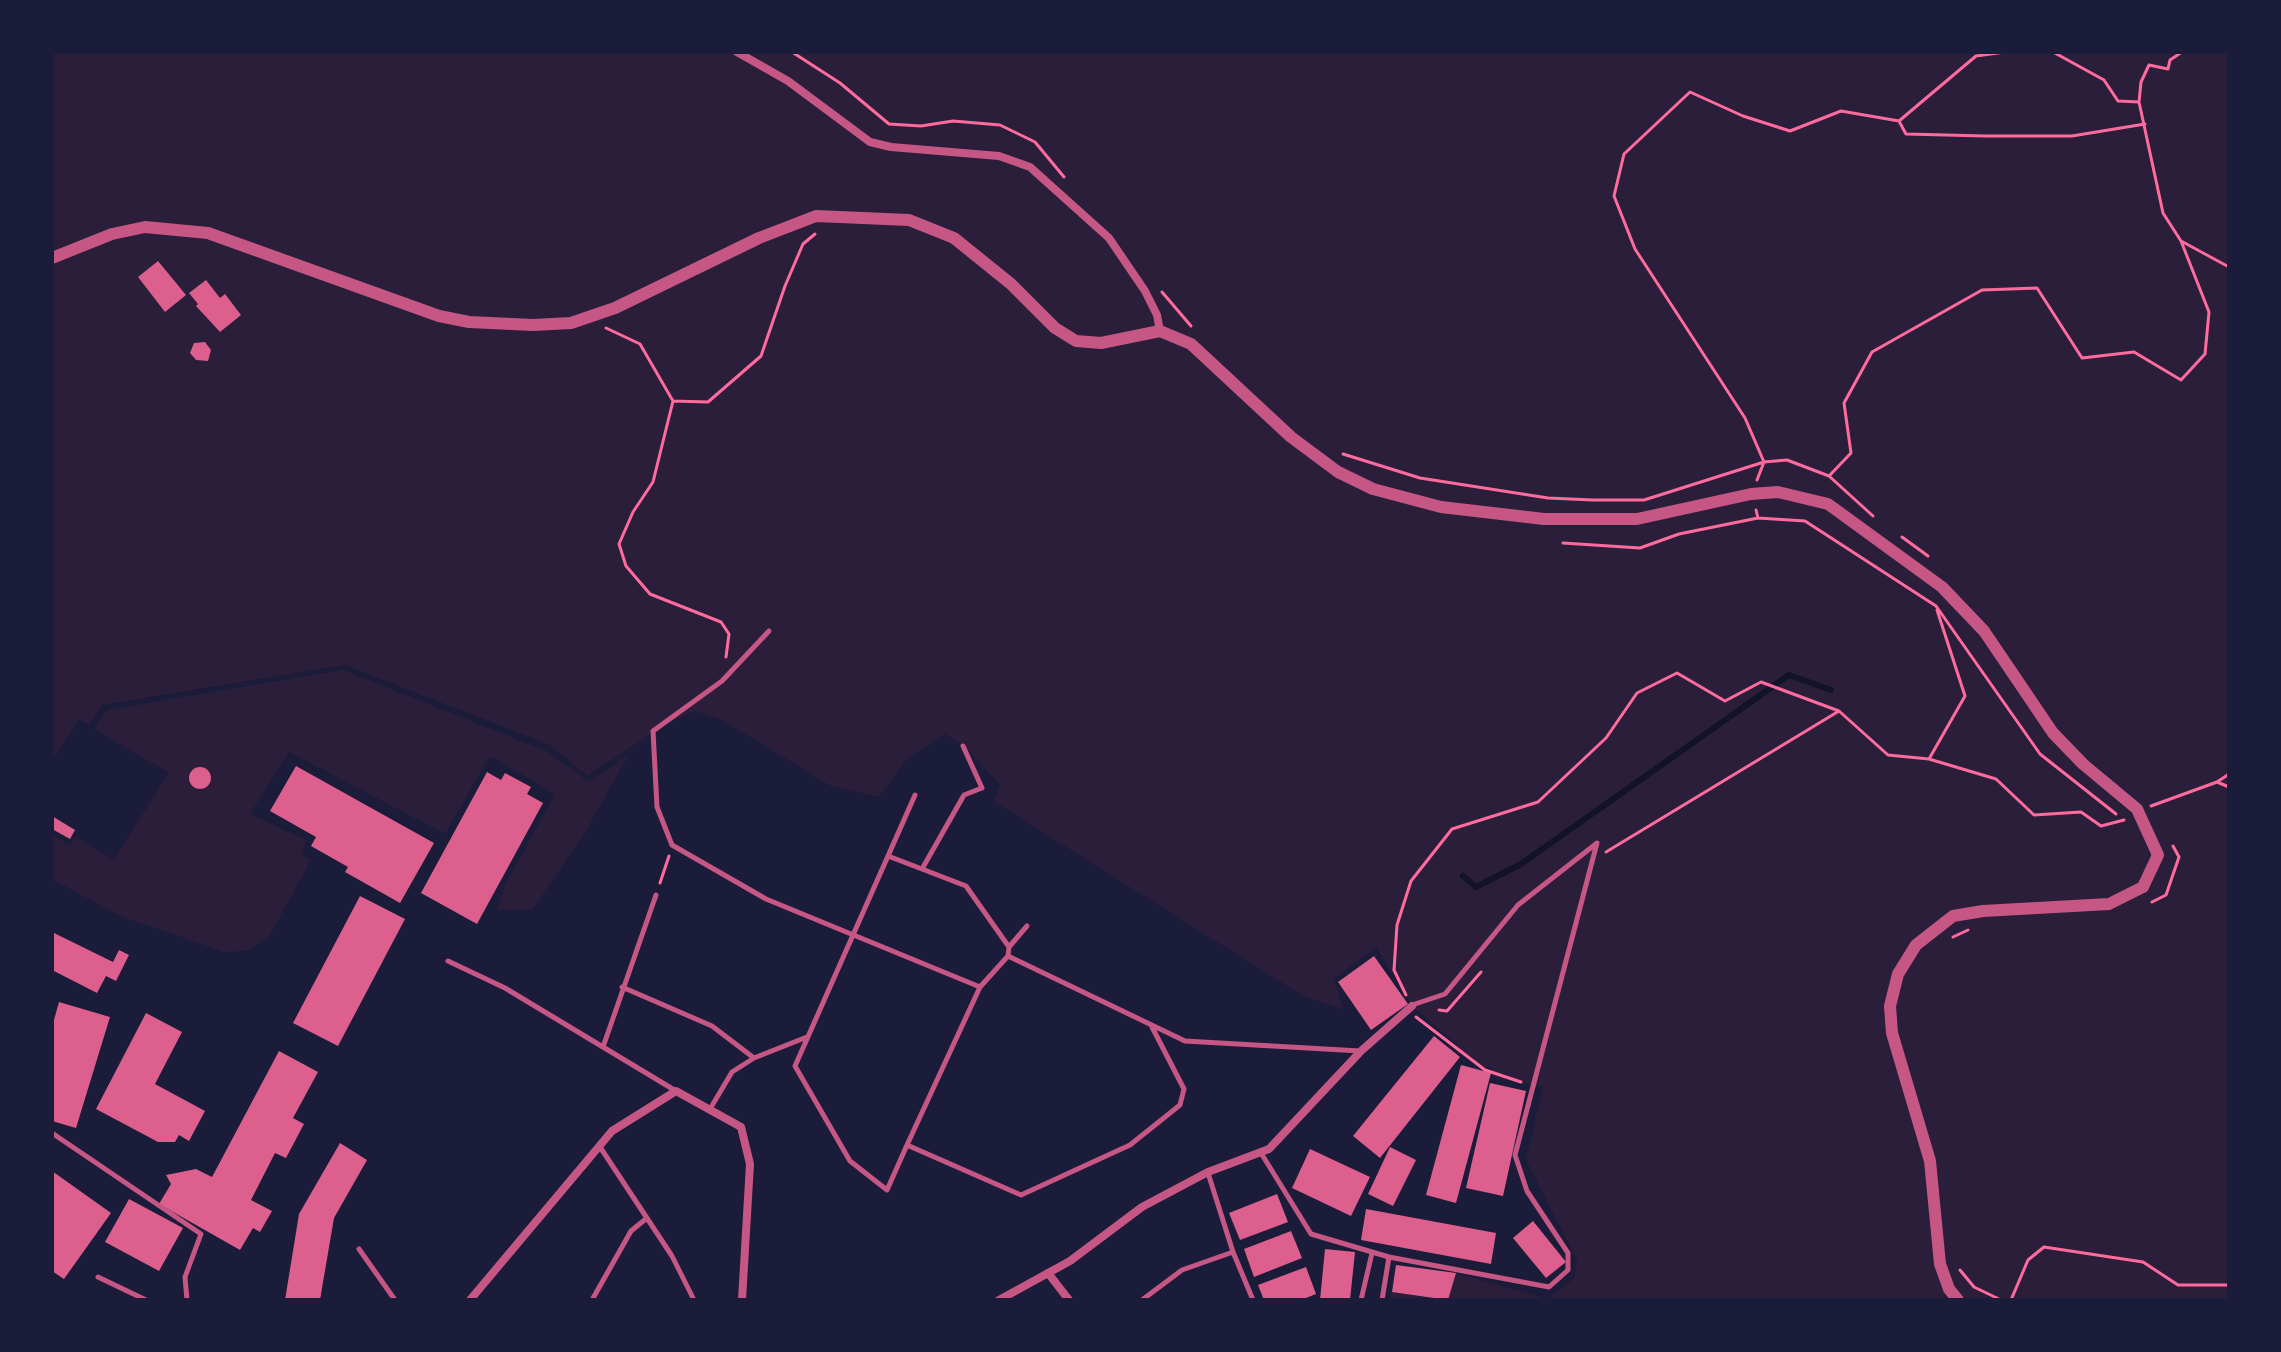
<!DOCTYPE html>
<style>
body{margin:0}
#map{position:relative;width:2281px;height:1352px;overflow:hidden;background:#1b1b3a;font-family:Montserrat,sans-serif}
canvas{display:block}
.frame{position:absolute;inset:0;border:54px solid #1b1b3a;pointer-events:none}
</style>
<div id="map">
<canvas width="2281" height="1352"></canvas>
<div class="frame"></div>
</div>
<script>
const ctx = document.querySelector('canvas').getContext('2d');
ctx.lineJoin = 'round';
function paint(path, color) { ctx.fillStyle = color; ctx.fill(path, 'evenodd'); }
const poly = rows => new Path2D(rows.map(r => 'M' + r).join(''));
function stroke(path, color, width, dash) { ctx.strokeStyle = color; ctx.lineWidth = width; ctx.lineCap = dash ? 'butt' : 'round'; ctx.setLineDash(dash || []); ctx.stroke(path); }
paint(poly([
 [52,52,2229,52,2229,1300,1389,1300,1392,1292,1448,1300,1456,1273,1548,1299,1574,1278,1577,1260,1526,1160,1543,1087,1495,1078,1492,1069,1488,1066,1485,1070,1455,1050,1458,1045,1412,1006,1376,947,1334,979,1344,1010,1303,996,993,801,1000,785,964,746,945,734,908,758,879,797,831,786,722,720,695,711,668,723,587,776,550,745,345,665,102,705,89,725,79,720,52,760],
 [343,670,548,752,589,782,629,754,586,831,532,910,497,909,505,885,555,794,490,756,445,834,289,752,250,814,306,840,302,856,311,860,269,937,246,951,224,952,118,915,52,879,52,835,70,845,75,836,113,860,169,773,94,729,107,710]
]), '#2a1e3b');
stroke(poly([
 [1463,876,1476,887,1521,864,1789,675,1831,690]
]), '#12122b', 6);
paint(poly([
 [158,261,186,295,165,312,138,277],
 [206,280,220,298,225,294,241,315,220,332,196,306,198,304,189,293],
 [205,342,211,350,208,361,196,360,190,353,194,343],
 [296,766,434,843,400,903,345,872,348,867,311,846,316,837,270,811],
 '189 778a11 11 0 1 1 22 0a11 11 0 1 1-22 0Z',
 [487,772,501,780,505,773,531,787,527,794,543,803,477,924,421,893],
 [52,816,75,830,70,839,52,829],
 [360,896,405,919,338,1046,293,1023],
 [52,932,113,962,119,950,129,955,116,981,106,976,97,993,52,970],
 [1374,956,1408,1004,1371,1030,1338,982],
 [59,1002,110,1017,76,1128,52,1121,52,1027],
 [146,1013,182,1032,155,1084,205,1111,189,1141,179,1135,175,1142,158,1142,96,1109],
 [1434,1036,1460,1057,1380,1158,1353,1136],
 [279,1051,318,1072,293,1118,304,1124,286,1158,275,1153,251,1200,272,1211,260,1232,253,1228,240,1250,159,1204,171,1184,166,1175,196,1169,212,1177],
 [1461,1065,1491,1073,1456,1203,1426,1195],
 [1490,1083,1526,1091,1503,1196,1466,1188],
 [340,1143,367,1160,334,1218,320,1300,285,1300,299,1214],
 [1390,1147,1416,1160,1393,1206,1368,1194],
 [1310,1149,1370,1177,1351,1216,1292,1188],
 [52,1171,111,1213,64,1279,52,1271],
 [1277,1194,1288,1222,1240,1240,1229,1213],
 [129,1199,183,1228,159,1271,105,1242],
 [1366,1209,1496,1233,1491,1264,1361,1240],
 [1533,1221,1566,1262,1546,1278,1513,1238],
 [1291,1231,1302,1258,1254,1277,1244,1249],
 [1325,1249,1355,1252,1350,1300,1320,1300],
 [1396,1265,1456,1273,1448,1300,1392,1292],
 [1306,1267,1316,1294,1301,1300,1264,1300,1258,1285]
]), '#dd5f8e');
stroke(poly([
 [792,52,840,83,889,124,921,126,953,121,1000,125,1035,142,1064,177],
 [2053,52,2104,80,2118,101,2139,102],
 [1900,123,1906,134,1985,136,2072,136,2145,124],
 [2181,241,2229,267],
 [1162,292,1191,326],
 [606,328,640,344,673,401,653,482,633,512,619,544,626,566,650,594,721,622,729,634,726,657],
 [673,401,708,402,761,356,785,286,803,244,815,234],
 [1343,454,1420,478,1548,498,1593,500,1644,500,1764,462,1787,460,1829,476,1873,516],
 [1830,475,1851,453,1844,403,1872,352,1982,290,2037,288,2082,358,2134,352,2181,380,2205,354,2209,312,2181,241,2163,213,2139,102,2141,82,2149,65,2168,69,2170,60,2182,52],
 [1757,480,1764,462,1745,418,1635,249,1614,196,1624,154,1690,92,1743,116,1790,131,1841,111,1899,121,1976,56,2005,52],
 [1756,510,1758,518],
 [1902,537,1928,556],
 [1563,543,1640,548,1679,534,1758,518,1805,521,1936,606,2040,754,2116,814],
 [1929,759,1965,696,1937,610],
 [2217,782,2229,774],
 [2151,806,2217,782,2229,787],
 [1606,852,1839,711],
 [660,883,669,856],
 [2152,902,2166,895,2179,857,2173,846],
 [1953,937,1968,930],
 [1406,995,1394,970,1397,925,1411,881,1452,829,1538,802,1606,738,1637,693,1677,673,1725,701,1761,682,1839,711,1888,755,1929,759,1996,779,2034,815,2081,812,2101,826,2124,820],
 [1439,1010,1447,1011,1481,972],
 [1416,1017,1485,1070,1521,1082],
 [1960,1270,1974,1287,2001,1300],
 [2011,1300,2028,1260,2044,1247,2143,1262,2178,1285,2229,1285]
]), '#ff6b9d', 3);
stroke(poly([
 [769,631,722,681,653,731,657,807,672,845,766,899,980,987],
 [963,746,982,788,964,795,922,869,966,886,1009,947],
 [915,795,795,1066,850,1161,887,1190,907,1145,1021,1195,1130,1145,1180,1105,1184,1089,1152,1027],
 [888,856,922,869],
 [1008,956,1185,1041,1360,1051],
 [448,961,505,988,676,1091],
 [622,987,712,1026,754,1058,807,1037],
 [603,1047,656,895],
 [710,1109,732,1072,754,1058],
 [52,1133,201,1234,185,1277,187,1300],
 [907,1145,980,987,1008,956,1009,947,1027,926],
 [600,1147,672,1256,694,1300],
 [1261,1153,1311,1234,1389,1257,1382,1300],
 [1208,1173,1233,1252],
 [359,1249,395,1300],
 [1389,1257,1549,1287,1568,1270,1568,1253,1527,1191,1515,1155,1597,843,1518,905,1445,994,1412,1005],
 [98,1277,146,1300],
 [592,1300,631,1231,647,1218],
 [1142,1300,1182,1270,1233,1252,1253,1300],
 [1361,1300,1372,1253]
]), '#c65784', 5);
stroke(poly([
 [737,52,788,81,870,142,891,147,999,156,1030,167,1109,238,1145,291,1157,315,1160,331],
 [1048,1273,1069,1300],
 [470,1300,612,1131,676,1091,741,1127,750,1164,742,1300],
 [999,1300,1070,1261,1142,1207,1208,1172,1269,1149,1361,1051,1412,1006]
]), '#c65784', 8);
stroke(poly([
 [52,258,112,234,145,227,208,233,439,316,469,322,533,325,571,323,615,308,759,238,816,216,909,220,954,238,1011,284,1055,328,1076,341,1101,343,1160,331,1191,344,1291,437,1338,472,1373,489,1441,507,1544,519,1637,519,1751,494,1778,492,1828,504,1942,587,1984,631,2053,733,2083,764,2137,809,2158,855,2143,887,2109,904,1983,911,1953,916,1916,945,1898,974,1890,1006,1892,1033,1930,1161,1940,1264,1949,1289,1958,1300]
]), '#c65784', 12);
</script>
